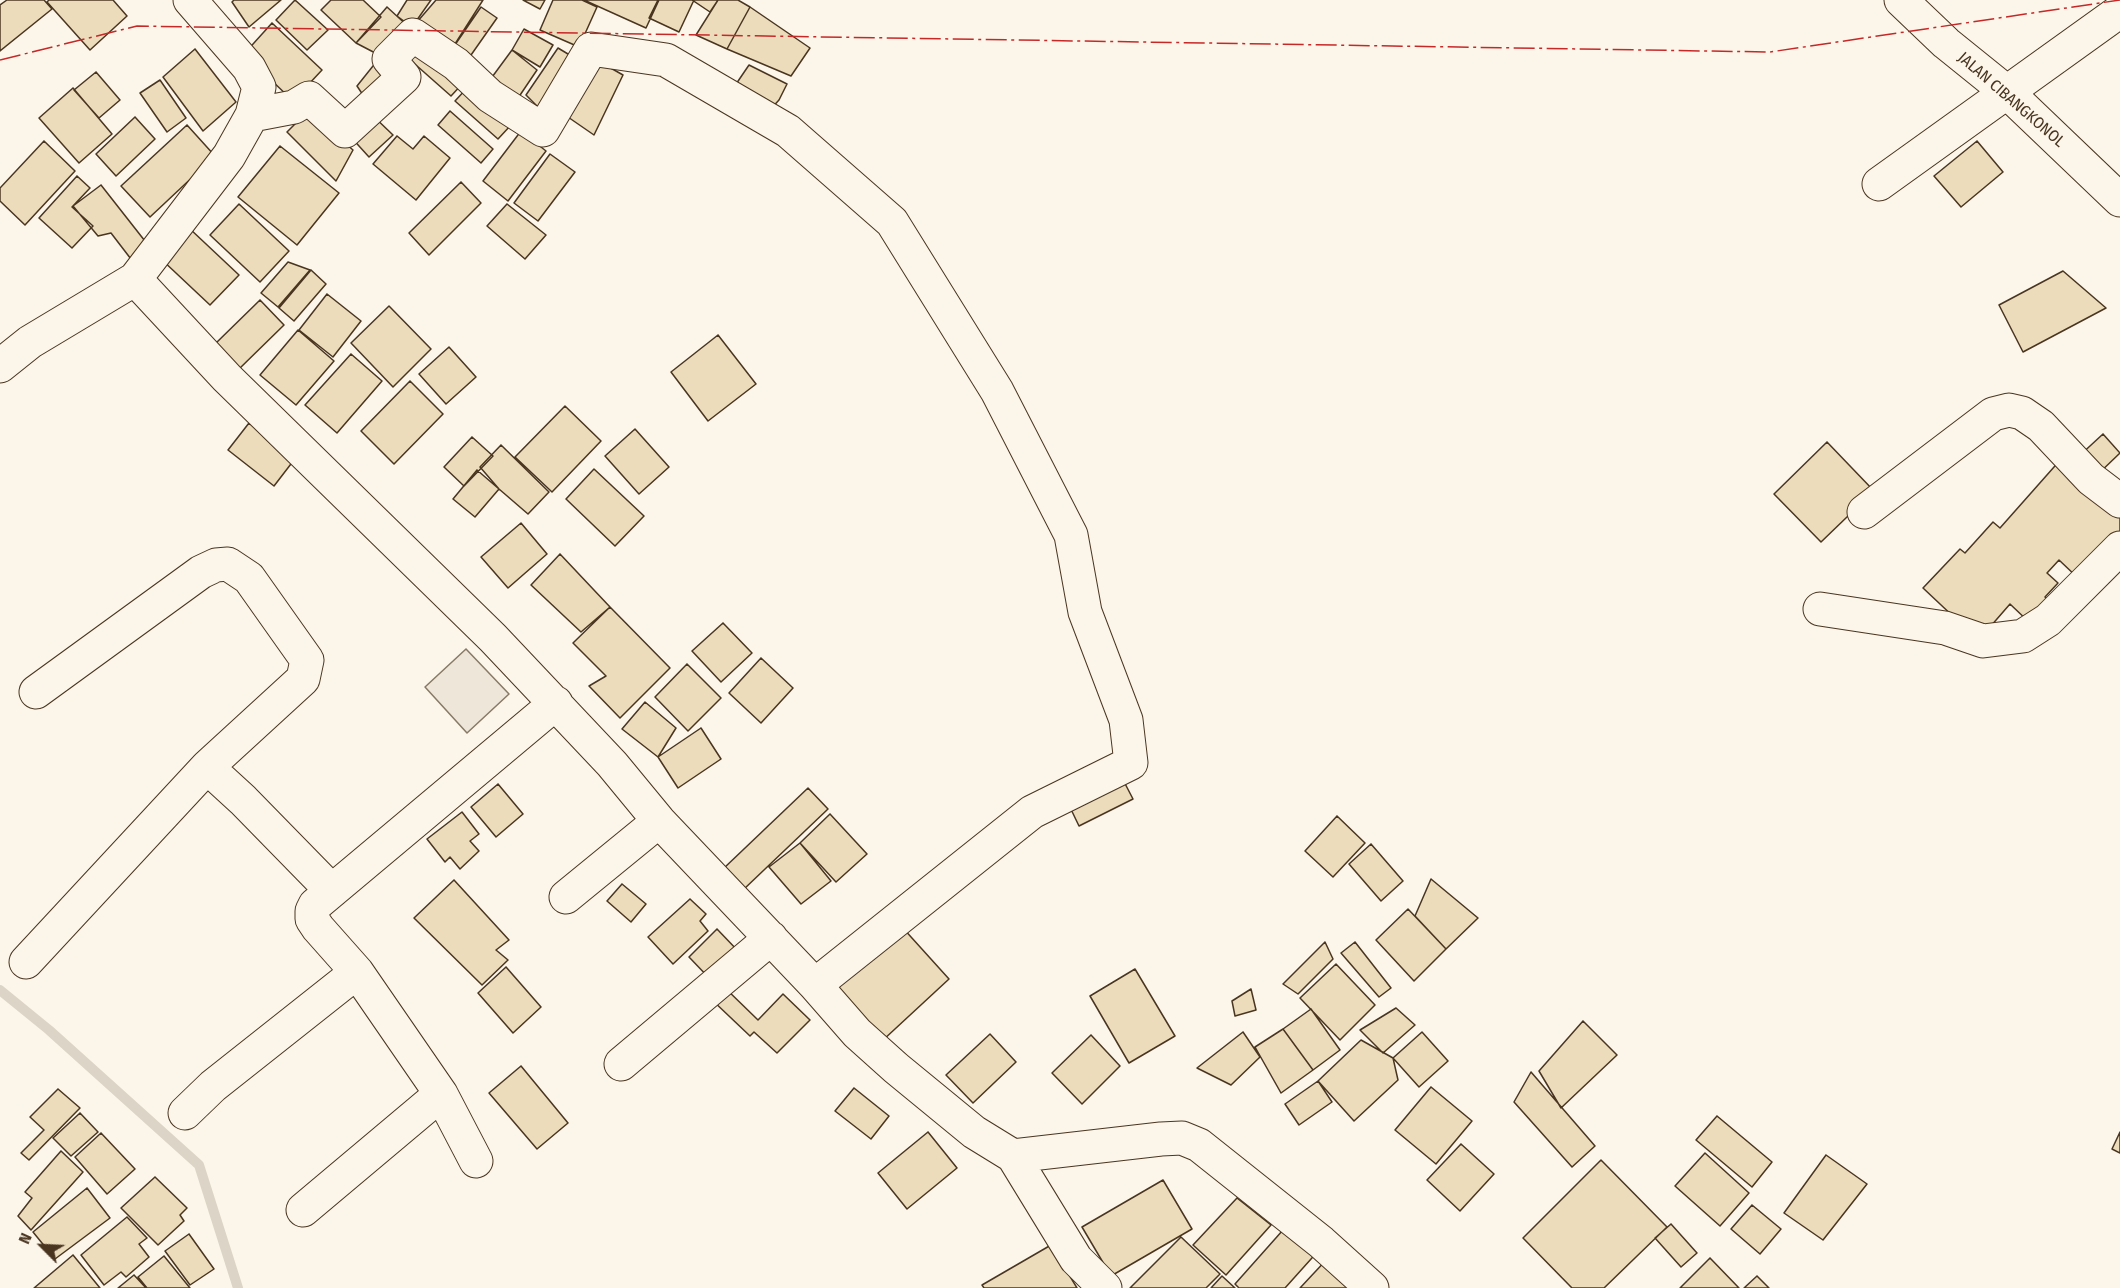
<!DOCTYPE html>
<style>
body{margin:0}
#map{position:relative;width:2120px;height:1288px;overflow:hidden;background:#fbf6e9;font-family:"Fira Sans Condensed",sans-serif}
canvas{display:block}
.north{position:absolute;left:12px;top:1216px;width:60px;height:60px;-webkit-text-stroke:4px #fbf6e9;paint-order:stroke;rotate:294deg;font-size:16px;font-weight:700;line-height:24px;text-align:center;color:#4a3520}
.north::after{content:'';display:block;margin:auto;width:21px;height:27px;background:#4a3520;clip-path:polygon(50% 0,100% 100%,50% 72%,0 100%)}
</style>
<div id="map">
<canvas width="2120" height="1288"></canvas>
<div class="north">N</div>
</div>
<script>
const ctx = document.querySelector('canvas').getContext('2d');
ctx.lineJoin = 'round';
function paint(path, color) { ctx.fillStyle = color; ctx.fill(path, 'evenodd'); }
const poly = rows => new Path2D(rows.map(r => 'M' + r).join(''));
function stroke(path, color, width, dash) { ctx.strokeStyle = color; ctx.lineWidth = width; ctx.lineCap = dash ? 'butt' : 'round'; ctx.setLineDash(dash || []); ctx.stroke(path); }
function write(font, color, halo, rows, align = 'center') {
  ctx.font = font + ' "Fira Sans Condensed",sans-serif'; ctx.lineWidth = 4.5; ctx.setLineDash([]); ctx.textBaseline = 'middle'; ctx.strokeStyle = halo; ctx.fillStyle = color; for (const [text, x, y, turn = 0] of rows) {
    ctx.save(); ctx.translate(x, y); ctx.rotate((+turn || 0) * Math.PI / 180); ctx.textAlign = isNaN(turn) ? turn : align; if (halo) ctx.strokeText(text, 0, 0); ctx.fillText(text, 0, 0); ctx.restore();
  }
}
const green = poly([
 [466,649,509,694,467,733,425,687,466,649]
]);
paint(green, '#ede6d9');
stroke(green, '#887966', 1.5);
stroke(poly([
 [0,990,49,1030,199,1165,238,1288]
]), '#dcd4c6', 10);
const building = poly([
 [7,0,44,0,52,9,0,51,0,5,7,0],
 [49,0,113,0,127,16,90,50,47,2,49,0],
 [234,0,281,0,249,27,232,2,234,0],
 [295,0,328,30,307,50,276,20,295,0],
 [331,0,363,0,381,17,356,43,321,10,331,0],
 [407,0,431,0,412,27,397,16,407,0],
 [436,0,483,0,448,55,411,29,436,0],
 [523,0,545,0,540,9,523,0],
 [553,0,582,0,597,7,579,47,540,30,553,0],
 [584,0,659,0,646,28,584,0],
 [658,0,694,0,679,32,649,18,658,0],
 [692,0,718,0,710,12,692,0],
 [718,0,738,0,750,7,727,49,696,35,718,0],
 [387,7,411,29,381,56,356,43,387,7],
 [481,7,497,18,464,65,448,55,481,7],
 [750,7,810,48,791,76,727,49,750,7],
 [272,23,322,70,293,101,244,54,272,23],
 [524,29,553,45,540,67,512,50,524,29],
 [421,44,464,82,451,96,408,58,421,44],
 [558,48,573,57,539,108,526,95,558,48],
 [195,49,236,102,203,131,163,77,195,49],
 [512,50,537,70,512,107,484,88,512,50],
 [381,56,396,72,369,104,357,86,381,56],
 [593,58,623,75,594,135,565,115,593,58],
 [749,65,787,84,779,100,768,112,732,90,749,65],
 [96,72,120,100,99,118,74,90,96,72],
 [160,80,186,118,167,132,140,93,160,80],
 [468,87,511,125,498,139,455,101,468,87],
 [73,88,112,134,79,163,39,118,73,88],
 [308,111,353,150,336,181,287,132,308,111],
 [450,111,493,149,481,163,438,125,450,111],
 [369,112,393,135,369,157,349,135,369,112],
 [135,117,155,139,116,176,96,154,135,117],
 [187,125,215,156,150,217,121,186,187,125],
 [521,131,546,151,508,201,483,181,521,131],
 [397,136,413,149,424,136,450,158,416,200,373,164,397,136],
 [44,141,75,171,25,225,0,201,0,188,44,141],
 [1977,141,2003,172,1961,207,1934,176,1977,141],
 [280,146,339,193,297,245,238,197,280,146],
 [550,154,575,172,538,221,514,203,550,154],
 [77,176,90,188,72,207,93,226,72,248,39,218,77,176],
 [461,182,481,203,429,255,409,233,461,182],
 [101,185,152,250,134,263,111,233,98,236,73,206,101,185],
 [239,204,289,251,260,282,210,235,239,204],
 [507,204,546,235,525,259,487,226,507,204],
 [189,228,239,275,210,305,160,258,189,228],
 [288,262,310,270,278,307,261,293,288,262],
 [311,270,326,284,294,321,279,308,311,270],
 [2063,271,2106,308,2023,352,1999,305,2063,271],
 [327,294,361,321,333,357,299,330,327,294],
 [260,300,284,325,239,369,215,344,260,300],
 [389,306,431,349,393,387,351,343,389,306],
 [298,330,334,361,296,405,260,375,298,330],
 [718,335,756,384,708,421,671,372,718,335],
 [449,347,476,377,446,404,419,374,449,347],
 [351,354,382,381,337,433,305,405,351,354],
 [410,381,443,414,394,464,361,431,410,381],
 [565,406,601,441,552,492,515,457,565,406],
 [249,423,294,460,274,486,228,450,249,423],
 [635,429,669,467,639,494,605,456,635,429],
 [2103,434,2120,453,2095,477,2077,458,2103,434],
 [472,437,493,456,464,486,444,467,472,437],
 [1827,442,1874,491,1821,542,1774,494,1827,442],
 [501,445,549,492,528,514,499,489,480,467,501,445],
 [2062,458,2120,511,2120,532,2078,578,2059,560,2047,573,2058,583,2045,597,2050,602,2031,624,2010,604,1990,627,1957,620,1923,588,1960,549,1965,553,1993,522,2000,528,2062,458],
 [594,469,644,516,615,546,566,499,594,469],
 [477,470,499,489,475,517,453,499,477,470],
 [521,523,547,554,508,588,481,557,521,523],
 [560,554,610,607,581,632,531,585,560,554],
 [610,607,670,668,620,718,589,686,606,676,573,643,610,607],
 [723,623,752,653,721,682,692,651,723,623],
 [761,658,793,688,761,723,729,693,761,658],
 [687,664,721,698,688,731,655,697,687,664],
 [645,702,676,728,658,757,622,729,645,702],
 [701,728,721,759,678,788,658,757,701,728],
 [1120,774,1133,799,1079,826,1067,801,1120,774],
 [498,784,523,814,496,837,471,807,498,784],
 [808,788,828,809,743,890,723,869,808,788],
 [462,812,479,834,470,841,479,851,460,869,450,857,445,862,427,839,462,812],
 [830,814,867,854,836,882,800,843,830,814],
 [1337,816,1365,843,1333,877,1305,851,1337,816],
 [800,843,831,881,801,904,769,867,800,843],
 [1371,844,1403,881,1381,901,1349,864,1371,844],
 [1431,879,1478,918,1446,949,1415,916,1431,879],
 [454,880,509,940,496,950,508,960,482,985,414,918,454,880],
 [622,884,646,904,631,922,607,901,622,884],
 [690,899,706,914,700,921,708,931,673,964,648,937,690,899],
 [1408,909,1446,949,1414,981,1376,940,1408,909],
 [902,927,949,979,882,1041,835,989,902,927],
 [717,929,739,952,711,980,689,957,717,929],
 [1325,942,1333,959,1298,994,1283,984,1325,942],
 [1355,942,1391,988,1379,997,1341,953,1355,942],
 [1336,964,1375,1005,1340,1040,1300,998,1336,964],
 [506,967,541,1007,513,1033,478,993,506,967],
 [1135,969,1175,1036,1129,1063,1090,996,1135,969],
 [722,985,758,1020,783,994,810,1020,777,1053,754,1032,750,1036,710,998,722,985],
 [1251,989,1256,1010,1235,1016,1232,1001,1251,989],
 [1396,1008,1415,1025,1383,1053,1360,1030,1396,1008],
 [1311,1009,1340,1050,1313,1070,1283,1029,1311,1009],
 [1583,1021,1617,1055,1561,1108,1539,1071,1583,1021],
 [1283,1029,1313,1070,1281,1093,1255,1047,1283,1029],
 [1243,1032,1260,1057,1231,1085,1197,1068,1243,1032],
 [1422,1032,1448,1061,1419,1087,1393,1058,1422,1032],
 [990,1034,1016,1062,973,1103,946,1075,990,1034],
 [1091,1035,1120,1066,1082,1104,1052,1073,1091,1035],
 [1361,1040,1393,1058,1398,1080,1354,1121,1318,1081,1361,1040],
 [521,1066,568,1123,537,1149,489,1093,521,1066],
 [1531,1072,1595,1146,1572,1167,1514,1102,1531,1072],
 [1318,1081,1332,1102,1299,1125,1285,1104,1318,1081],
 [1431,1087,1472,1121,1436,1164,1395,1130,1431,1087],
 [854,1088,889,1116,871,1139,835,1111,854,1088],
 [58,1089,80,1108,29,1160,21,1153,44,1130,30,1117,58,1089],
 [80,1113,98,1132,71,1156,53,1138,80,1113],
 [1717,1116,1772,1162,1752,1187,1696,1140,1717,1116],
 [928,1132,957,1168,907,1209,878,1173,928,1132],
 [2120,1132,2120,1153,2112,1149,2120,1132],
 [101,1133,135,1169,107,1194,75,1157,101,1133],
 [1461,1144,1494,1174,1460,1211,1427,1180,1461,1144],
 [61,1151,83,1172,31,1230,18,1216,32,1198,25,1192,61,1151],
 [1705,1153,1749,1193,1720,1226,1675,1186,1705,1153],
 [1826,1155,1867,1184,1823,1240,1784,1213,1826,1155],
 [1601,1160,1667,1227,1604,1288,1572,1288,1523,1238,1601,1160],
 [155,1177,187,1208,180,1215,184,1221,158,1245,121,1208,155,1177],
 [1163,1180,1192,1229,1111,1276,1082,1227,1163,1180],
 [87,1188,110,1218,55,1259,33,1232,87,1188],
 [1237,1198,1271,1225,1226,1275,1193,1245,1237,1198],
 [1752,1205,1781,1229,1760,1254,1731,1229,1752,1205],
 [127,1217,147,1238,139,1244,149,1257,126,1277,121,1272,104,1285,81,1255,127,1217],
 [1291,1221,1320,1249,1285,1288,1239,1288,1235,1284,1291,1221],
 [1671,1224,1697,1253,1681,1267,1655,1238,1671,1224],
 [189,1234,214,1269,190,1285,165,1251,189,1234],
 [1181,1237,1220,1274,1206,1288,1130,1288,1181,1237],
 [1051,1245,1077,1288,984,1288,982,1285,1051,1245],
 [73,1255,100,1288,34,1288,73,1255],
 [164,1256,190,1288,147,1288,138,1277,164,1256],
 [1329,1257,1359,1288,1300,1288,1329,1257],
 [1710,1258,1739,1288,1680,1288,1710,1258],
 [134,1275,146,1288,118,1288,134,1275],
 [1222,1276,1235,1288,1211,1288,1222,1276],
 [1757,1276,1769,1288,1744,1288,1757,1276]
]);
paint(building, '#ecdcbc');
stroke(building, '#4a3520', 1.5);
const minor = poly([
 [1901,0,1946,43,2008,93,2120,200],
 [252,115,294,107,309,98,345,131,404,77,389,59,413,35,456,64,490,96,543,130,591,49,666,60,788,131,892,222,997,391,1071,535,1085,612,1126,720,1131,763,1032,812,815,985],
 [1879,184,2120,11],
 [135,279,227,378,493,638,612,764,659,821,815,985,857,1033,896,1068,974,1132,1013,1156,1161,1139,1182,1138,1199,1145,1321,1242,1372,1288],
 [0,366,30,342,135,279,229,156,252,115,259,87,249,68,190,0],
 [1864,512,1993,414,2009,410,2022,413,2041,426,2091,479,2120,501],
 [1820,609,1945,628,1983,641,2023,636,2048,620,2120,548],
 [36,692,201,572,216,565,228,564,249,578,307,660,303,679,207,767,243,800,332,891],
 [566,897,659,821],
 [26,962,207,767],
 [621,1064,771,938],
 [185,1113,213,1086,357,972],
 [1013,1156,1076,1259,1105,1288],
 [476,1161,441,1094,357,972,318,928,312,919,312,911,315,905,556,703],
 [303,1210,441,1094]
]);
stroke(minor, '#4a3520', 35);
stroke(minor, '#fbf6e9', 33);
stroke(poly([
 [0,60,137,26,1770,52,2120,0]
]), '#c62828', 1.5, [21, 4.5, 3, 4.5]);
write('16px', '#4a3520', '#fbf6e9', [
 ["JALAN CIBANGKONOL",2011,100,41]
]);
</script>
